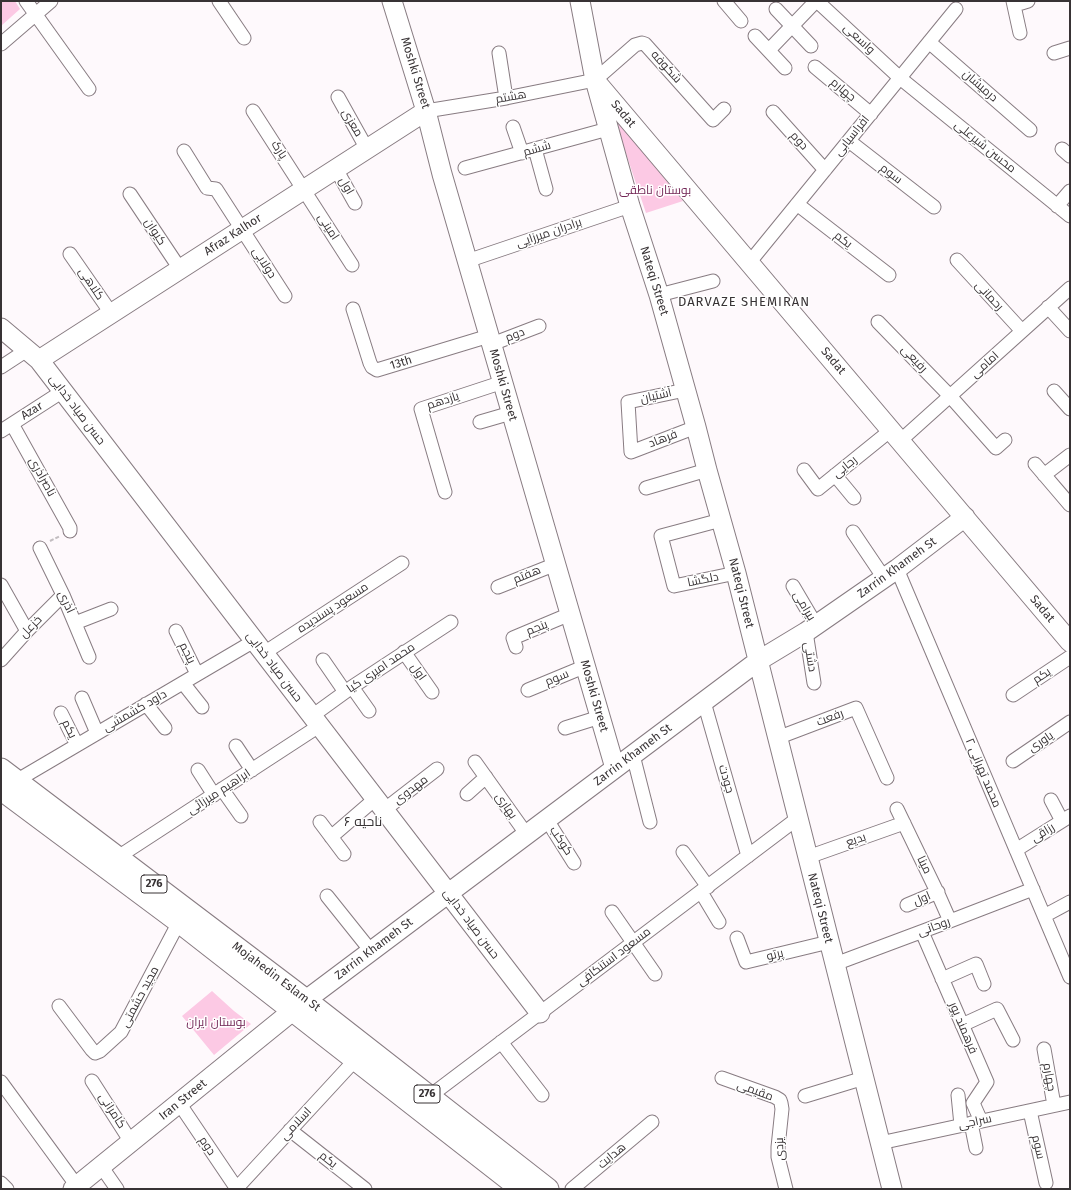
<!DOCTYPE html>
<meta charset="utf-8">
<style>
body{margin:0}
#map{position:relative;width:1071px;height:1190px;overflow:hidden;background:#fef9fc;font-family:"Fira Sans",sans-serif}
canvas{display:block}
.frame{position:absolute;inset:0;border:2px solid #383335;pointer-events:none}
</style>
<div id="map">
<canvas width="1071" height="1190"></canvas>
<div class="frame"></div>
</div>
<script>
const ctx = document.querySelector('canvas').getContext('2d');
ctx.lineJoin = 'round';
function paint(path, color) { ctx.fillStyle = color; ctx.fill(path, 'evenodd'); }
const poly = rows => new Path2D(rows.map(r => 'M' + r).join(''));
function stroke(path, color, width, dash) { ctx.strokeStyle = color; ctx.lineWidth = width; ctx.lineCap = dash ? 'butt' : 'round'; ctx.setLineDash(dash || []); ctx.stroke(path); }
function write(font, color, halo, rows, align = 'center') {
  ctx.font = font + ' "Fira Sans",Cairo,sans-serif'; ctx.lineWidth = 3; ctx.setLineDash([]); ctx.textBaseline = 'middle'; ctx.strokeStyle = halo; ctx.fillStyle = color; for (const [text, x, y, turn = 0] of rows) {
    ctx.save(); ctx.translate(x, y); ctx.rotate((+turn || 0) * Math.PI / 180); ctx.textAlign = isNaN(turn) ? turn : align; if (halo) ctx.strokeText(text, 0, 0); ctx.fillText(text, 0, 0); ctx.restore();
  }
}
paint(poly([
 [1,1,15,1,20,9,1,26],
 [613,115,683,201,646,213],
 [212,991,234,1011,251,1024,214,1055,182,1016]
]), '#fcc9e4');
const street = poly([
 [26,1,89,89],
 [219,1,244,38],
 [724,1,741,21],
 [817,1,900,78,1070,216],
 [1013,1,1020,33],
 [1015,5,1028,1],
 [776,9,811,46],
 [755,36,785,68],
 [929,42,1030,130],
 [1,44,51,1],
 [769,50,816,1],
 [499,53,506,98],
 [1054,53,1070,48],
 [815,67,871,114],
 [338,97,367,149],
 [253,111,352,265],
 [426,111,506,98,595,80,635,45,642,43,645,44,713,120,724,109],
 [773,112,825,170],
 [513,127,522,153],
 [849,141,934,207],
 [535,149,546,189],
 [1062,149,1070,156],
 [184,151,207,188,216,189,285,296],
 [465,168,608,129],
 [336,169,355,203],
 [130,194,180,269],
 [797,204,889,275],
 [1057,206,1070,191],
 [70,254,111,313],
 [957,260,1022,331],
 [467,261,630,206],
 [749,263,956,9],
 [659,295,713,281],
 [1048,307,1070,331],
 [353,309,370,363,372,367,377,370,489,336],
 [878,322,950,396,996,448,1005,440],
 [492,344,539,326],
 [1,367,27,350],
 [685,390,628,402,631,452,696,427],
 [1054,391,1070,409],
 [480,422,511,413],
 [12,424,70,528,70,531],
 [1,431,63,391],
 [900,441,1070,288],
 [1035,464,1070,505],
 [804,470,818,489,891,430],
 [835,475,854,498],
 [1044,475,1070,455],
 [646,488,707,470],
 [445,492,421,409,503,382],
 [721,520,661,536,674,586,736,573],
 [853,532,884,578],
 [40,548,63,595,89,657],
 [897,569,1070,977],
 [1,585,27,631],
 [793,586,816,625],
 [498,587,556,564],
 [75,623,111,609],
 [176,631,197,674],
 [806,632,814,683],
 [516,647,513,638,570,614],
 [404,652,432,692],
 [264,653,402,563],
 [1,660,27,631,63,595],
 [323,660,345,692],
 [183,683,202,707],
 [352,687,369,711],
 [528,690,586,666],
 [1013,695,1070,657],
 [82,698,97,733],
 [704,702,748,856],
 [146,704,165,728],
 [61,713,77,745],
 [312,716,352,687,451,622],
 [565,728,600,717],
 [777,738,856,708,887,778],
 [236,746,252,770],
 [633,755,650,822],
 [1013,761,1070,722],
 [475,762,527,835],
 [198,770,214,795],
 [16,781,254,641],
 [222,789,241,816],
 [467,794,486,777],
 [1051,800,1062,821],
 [897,809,939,896,950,921],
 [384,810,437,769],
 [547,820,574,863],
 [320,822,344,854],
 [331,837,375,799],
 [1016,850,1070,816],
 [683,852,708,887],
 [118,857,319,726],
 [808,857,904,823],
 [701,892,719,922],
 [327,896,371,951],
 [907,905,938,892],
 [612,912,655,974],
 [1044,916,1070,902],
 [922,932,987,1082,973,1103,981,1121],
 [737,938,746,962,829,942],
 [835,964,950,921,1033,889],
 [942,979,976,964,984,984],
 [59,1006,92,1050,95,1053,100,1051,121,1032,179,922],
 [962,1025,997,1009,1013,1040],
 [501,1042,542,1095],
 [1044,1049,1054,1105],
 [722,1078,775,1097,780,1100,781,1103,782,1109,778,1147,778,1157,786,1189],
 [92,1081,131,1142],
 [1,1082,77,1186],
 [958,1095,961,1125],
 [430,1096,798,818],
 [805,1096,864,1078],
 [179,1103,237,1189],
 [1030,1111,1046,1183],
 [971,1123,976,1148],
 [290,1130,365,1189],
 [880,1143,1070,1102],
 [101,1166,117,1189],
 [1,1183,7,1189],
 [236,1189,356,1059],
 [572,1189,652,1122]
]);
const secondary = poly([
 [392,1,426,111,442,174,615,768],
 [580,1,595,80,630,206,659,295,696,427,707,470,736,573,892,1189],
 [598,84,1070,642],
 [1,328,39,360,540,1013],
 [39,360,426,111],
 [73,1189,306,1000,758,661,806,632,897,569,965,517]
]);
const primary = poly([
 [1,769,306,1000,548,1189],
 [3,791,179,922,521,1189]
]);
stroke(street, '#887c82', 15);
stroke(secondary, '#887c82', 21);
stroke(primary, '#887c82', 23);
stroke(poly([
 [50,541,60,536]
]), '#c2bdc0', 2, [4, 2]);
stroke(street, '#fff', 13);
stroke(secondary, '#fff', 19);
stroke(primary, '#fff', 21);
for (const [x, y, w] of [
 [154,884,26],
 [427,1094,26]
]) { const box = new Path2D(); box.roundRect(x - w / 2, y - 9, w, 18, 3); ctx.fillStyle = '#fff'; ctx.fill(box); stroke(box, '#383335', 1); }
write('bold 11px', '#383335', null, [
 ["276",154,884],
 ["276",427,1094]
]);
write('12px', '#383335', '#fff', [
 ["واسعی",859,39,43],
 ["شکوفه",666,67,48],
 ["Moshki Street",415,73,73],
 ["درمیشان",980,86,41],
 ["چهارم",843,90,40],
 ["هشتم",511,97,-10],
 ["Sadat",623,114,50],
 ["معزی",352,123,60],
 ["افراسیابی",852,136,-51],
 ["دوم",799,141,48],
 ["محسن شیرعلی",985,147,39],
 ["ششم",537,149,-16],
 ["پارک",279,150,57],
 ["سوم",891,174,38],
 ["اول",346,186,60],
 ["امینی",328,227,57],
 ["کیوان",155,232,57],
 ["برادران میرزایی",549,233,-19],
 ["Afraz Kalhor",233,235,-33],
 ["یکم",843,240,38],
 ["دولابی",264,263,57],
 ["Nateqi Street",654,281,73],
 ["کلاهی",91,284,56],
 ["رحمانی",989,296,47],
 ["دوم",515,335,-21],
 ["رفیعی",914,359,46],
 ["Sadat",833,361,50],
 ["13th",401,363,-17],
 ["امامی",985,365,-42],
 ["Moshki Street",503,385,74],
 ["آشتیان",656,396,-13],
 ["یازدهم",443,401,-18],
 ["حسن صیاد خدایی",77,410,53],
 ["Azar",32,411,-32],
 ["فرهاد",663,439,-21],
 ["رجایی",845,467,-39],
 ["ناصرآذری",42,477,61],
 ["Zarrin Khameh St",897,568,-36],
 ["هفتم",527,575,-22],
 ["دلگشا",703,580,-12],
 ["Nateqi Street",741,593,76],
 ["آذری",66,602,65],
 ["بیرامی",804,606,59],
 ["مسعود پسندیده",333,608,-33],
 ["Sadat",1042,609,50],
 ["خزعل",31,627,-45],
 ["پنجم",537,628,-22],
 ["پنجم",187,653,64],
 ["دشتی",810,657,81],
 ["حسن صیاد خدایی",274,667,53],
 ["محمد امیری کیا",381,668,-34],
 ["اول",418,672,55],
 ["یکم",1042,676,-34],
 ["سوم",557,678,-23],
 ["Moshki Street",594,696,74],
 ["داود کشمشی",135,711,-30],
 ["رفعت",830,718,-21],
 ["یکم",69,729,64],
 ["یاوری",1041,742,-34],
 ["Zarrin Khameh St",633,755,-37],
 ["محمد تهرانی ۲",983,773,67],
 ["جودت",726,779,74],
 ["مهدوی",411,790,-37],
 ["ابراهیم میرزائی",219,792,-33],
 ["بهاری",506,806,55],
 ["رزاقی",1043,833,-32],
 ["بدیع",856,840,-19],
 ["کوکب",561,841,57],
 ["مینا",924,865,64],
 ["اول",922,899,-23],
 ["Nateqi Street",820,908,76],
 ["حسن صیاد خدایی",471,924,53],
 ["روحانی",934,927,-20],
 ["Zarrin Khameh St",374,949,-37],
 ["پرتو",775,955,-14],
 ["مسعود استنکافی",614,957,-37],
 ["Mojahedin Eslam St",276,977,37],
 ["مجید حشمتی",140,997,-62],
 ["فرهمند پور",963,1028,67],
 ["چهارم",1049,1077,80],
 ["مقیمی",755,1091,20],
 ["Iran Street",183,1100,-39],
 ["کامرانی",112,1111,57],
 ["سراجی",975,1122,-12],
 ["اسلامی",296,1124,-47],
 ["دوم",207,1146,56],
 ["سوم",1038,1147,77],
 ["یزدی",780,1149,-92],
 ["هدایت",612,1156,-40],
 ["یکم",328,1160,38]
]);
write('12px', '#732857', '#fff', [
 ["بوستان ناطقی",655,191],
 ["بوستان ایران",216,1023]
]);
ctx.letterSpacing = '1px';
write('13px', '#383335', '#fff', [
 ["DARVAZE SHEMIRAN",744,302]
]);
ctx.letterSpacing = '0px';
write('14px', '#383335', '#fff', [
 ["ناحیه ۶",363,822]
]);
</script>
